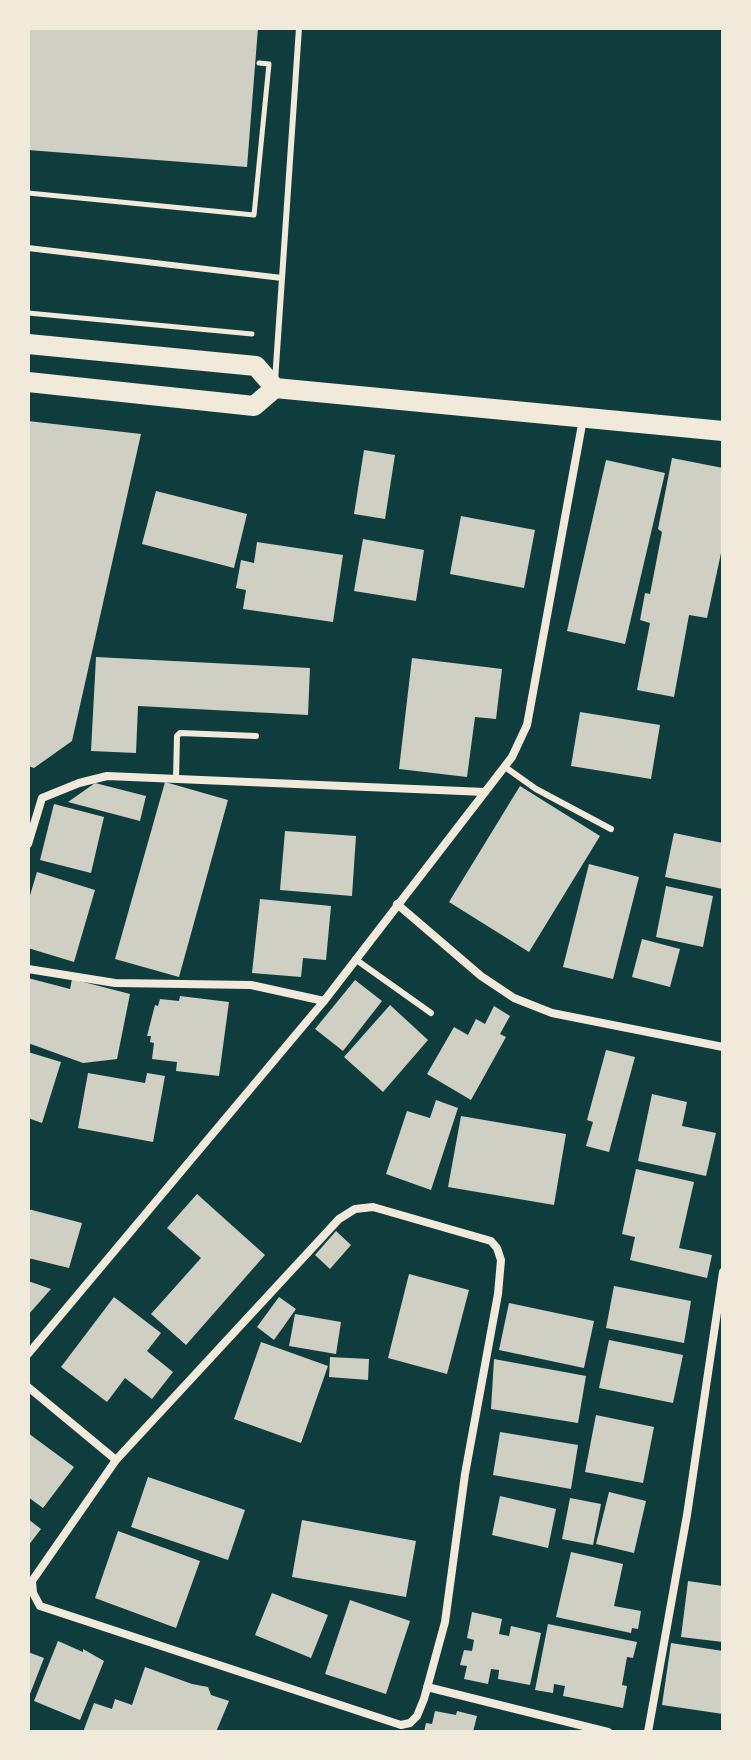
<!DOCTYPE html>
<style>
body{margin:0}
#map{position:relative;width:751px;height:1760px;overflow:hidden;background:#0f3d3e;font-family:Karla,sans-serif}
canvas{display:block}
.frame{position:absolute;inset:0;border:30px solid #f1e9da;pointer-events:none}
</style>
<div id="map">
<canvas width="751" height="1760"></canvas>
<div class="frame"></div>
</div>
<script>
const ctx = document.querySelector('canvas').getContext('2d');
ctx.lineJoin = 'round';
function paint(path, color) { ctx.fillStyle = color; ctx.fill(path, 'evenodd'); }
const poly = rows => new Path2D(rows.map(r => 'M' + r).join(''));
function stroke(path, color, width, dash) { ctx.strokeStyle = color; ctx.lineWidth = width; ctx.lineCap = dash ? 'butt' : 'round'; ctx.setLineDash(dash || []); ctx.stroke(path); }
paint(poly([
 [28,28,258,28,247,167,28,150],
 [28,421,141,434,72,741,34,768,28,766],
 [364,450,395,455,385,519,354,514],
 [672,458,723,468,723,544,707,618,689,615,674,697,637,690,650,623,640,620,645,593,650,594,662,532,658,529],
 [606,460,665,473,625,644,567,631],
 [156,491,247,514,234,568,142,544],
 [461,516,535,530,524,588,450,574],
 [363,539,424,550,416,601,354,591],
 [257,542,343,555,333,622,243,609,246,590,236,588,241,560,254,563],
 [96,657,310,668,308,715,138,706,136,753,91,751],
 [412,658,502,669,496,719,475,717,467,777,399,769],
 [580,712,660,725,651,779,571,766],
 [165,782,228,800,179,977,115,959],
 [95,783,146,796,140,821,68,802],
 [520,786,600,836,529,952,449,902],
 [54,804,104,817,91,873,40,860],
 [285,831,356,836,352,896,280,890],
 [674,833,723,843,723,889,665,877],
 [589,864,639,877,613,979,563,967],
 [37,872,95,890,74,962,28,948,28,902],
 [666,886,713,896,703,947,656,937],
 [260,899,331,906,326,960,303,958,301,977,252,973],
 [642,939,680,949,670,987,632,977],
 [28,978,70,989,72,979,130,994,117,1059,83,1063,28,1043],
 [355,980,382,1001,343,1051,315,1029],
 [180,996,229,1002,219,1076,176,1071,177,1062,152,1059,154,1043,150,1042,151,1036,147,1036,155,1005,158,1006,160,999,179,1001],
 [390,1005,428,1040,383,1092,344,1057],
 [494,1006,510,1016,500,1034,506,1037,471,1100,427,1074,454,1027,468,1035,476,1019,485,1024],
 [606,1050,635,1057,609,1152,586,1146,593,1122,587,1120],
 [28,1052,61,1062,42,1123,28,1118],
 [88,1073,145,1083,147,1073,165,1076,153,1142,78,1128],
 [652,1094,687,1102,682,1126,716,1133,706,1176,638,1161],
 [436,1100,458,1108,431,1190,386,1174,407,1111,430,1118],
 [461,1116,566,1134,554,1205,448,1187],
 [636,1169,694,1182,679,1248,712,1255,707,1278,630,1260,635,1237,622,1234],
 [197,1194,265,1255,186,1345,151,1314,201,1258,167,1228],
 [28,1209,82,1223,69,1268,28,1258],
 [336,1231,351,1245,330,1269,315,1255],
 [409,1274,469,1290,447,1374,388,1358],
 [28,1281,51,1289,28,1315],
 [614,1286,691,1301,684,1343,606,1328],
 [114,1297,161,1333,147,1351,173,1372,152,1399,125,1378,107,1402,61,1367],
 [279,1297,296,1309,274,1340,257,1327],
 [509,1303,594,1321,584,1368,499,1350],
 [295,1314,341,1322,336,1354,289,1346],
 [609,1340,683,1355,673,1403,599,1388],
 [261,1342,328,1366,301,1443,234,1419],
 [330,1357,369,1359,368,1380,329,1377],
 [494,1359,586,1376,578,1423,491,1409],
 [596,1415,654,1427,643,1483,585,1472],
 [500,1432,578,1445,571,1489,493,1475],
 [28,1433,74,1467,43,1508,28,1497],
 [148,1477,245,1510,228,1560,131,1527],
 [609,1492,646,1501,634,1553,596,1544],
 [500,1496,556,1509,548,1548,492,1535],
 [570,1498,601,1504,593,1545,562,1539],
 [28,1519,41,1529,28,1546],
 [302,1520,416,1541,406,1597,292,1577],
 [118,1531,200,1561,176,1628,95,1598],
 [571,1552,623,1564,614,1606,641,1611,638,1629,632,1628,631,1633,556,1617],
 [688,1581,723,1586,723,1642,681,1637],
 [272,1593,328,1615,311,1658,255,1635],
 [350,1600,410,1621,386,1694,325,1674],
 [472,1612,502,1619,499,1634,509,1636,511,1626,541,1633,530,1685,498,1679,499,1670,491,1669,488,1684,464,1679,467,1666,460,1665,464,1650,472,1651,474,1640,467,1638],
 [548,1624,637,1642,633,1658,627,1657,622,1685,627,1686,623,1708,563,1696,565,1686,554,1684,553,1693,535,1690],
 [58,1641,83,1652,83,1649,104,1661,80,1720,34,1701],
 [671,1643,723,1651,723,1714,662,1705],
 [28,1652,44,1658,28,1699],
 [145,1667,192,1684,208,1687,211,1695,229,1701,216,1732,83,1732,94,1703,112,1709,115,1699,132,1705],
 [435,1711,456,1715,457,1711,477,1716,473,1732,424,1732,426,1723,432,1724]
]), '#cfcfc3');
stroke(poly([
 [28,193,254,215,269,64,259,63],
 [28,313,252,334]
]), '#f1e9da', 5);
stroke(poly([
 [28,248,282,278],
 [275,381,299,28],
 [505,767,536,789,611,829],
 [176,779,177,736,180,733,256,736],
 [355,959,431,1013]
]), '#f1e9da', 6);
stroke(poly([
 [28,844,42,798,79,783,107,776,485,792],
 [397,904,481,976,514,998,552,1013,723,1047],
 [28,969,115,983,251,985,324,1001],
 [373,1207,491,1241,497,1248,501,1260,498,1294,465,1474,445,1622,424,1699,417,1716,410,1723,401,1725,40,1606,33,1593,32,1581,116,1460,339,1219,355,1209,373,1207],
 [28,1354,324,1001,512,757,527,725,583,419],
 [28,1387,116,1460],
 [427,1687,608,1732],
 [648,1732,687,1515,723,1272]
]), '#f1e9da', 8);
stroke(poly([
 [28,344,256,366,275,388,723,431],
 [28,382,254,406,275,388]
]), '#f1e9da', 20);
</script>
